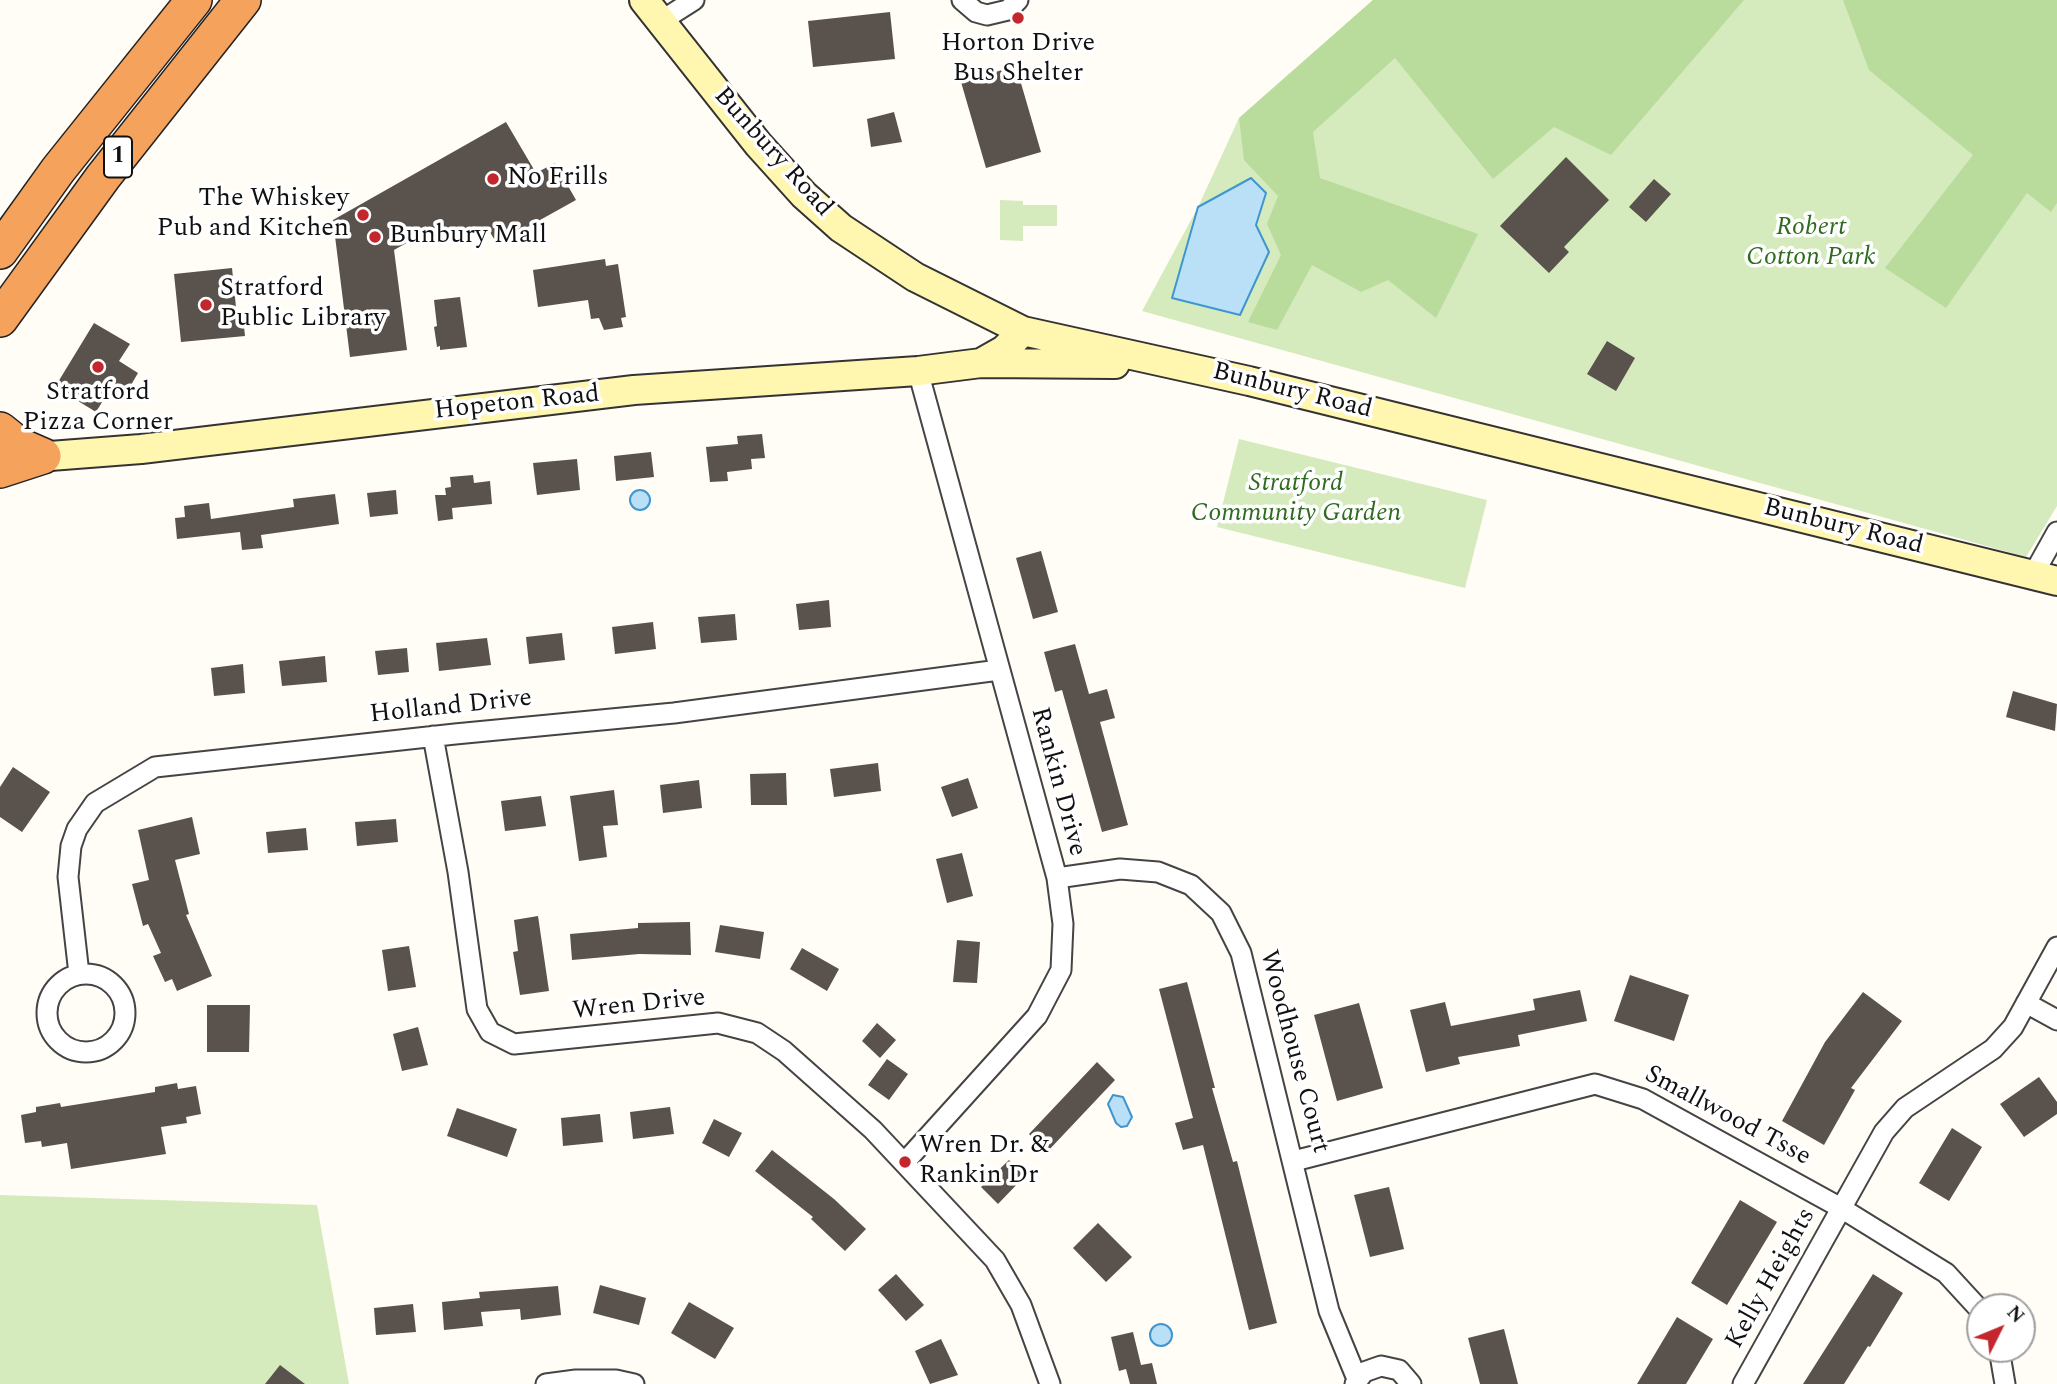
<!DOCTYPE html>
<style>
body{margin:0}
#map{position:relative;width:2057px;height:1384px;overflow:hidden;background:#fffdf5;font-family:Spectral,serif}
canvas{display:block}
.north{position:absolute;left:1966px;top:1293px;width:70px;height:70px;box-sizing:border-box;background:#fff;border:2px solid #a0a0a0;border-radius:50%;rotate:47deg;font-size:19px;font-weight:700;line-height:28px;text-align:center;color:#111}
.north::after{content:'';display:block;margin:auto;width:24px;height:32px;background:#c4262e;clip-path:polygon(50% 0,100% 100%,50% 72%,0 100%)}
</style>
<div id="map">
<canvas width="2057" height="1384"></canvas>
<div class="north">N</div>
</div>
<script>
const ctx = document.querySelector('canvas').getContext('2d');
ctx.lineJoin = 'round';
function paint(path, color) { ctx.fillStyle = color; ctx.fill(path, 'evenodd'); }
const poly = rows => new Path2D(rows.map(r => 'M' + r).join(''));
function stroke(path, color, width, dash) { ctx.strokeStyle = color; ctx.lineWidth = width; ctx.lineCap = dash ? 'butt' : 'round'; ctx.setLineDash(dash || []); ctx.stroke(path); }
function write(font, color, halo, rows, align = 'center') {
  ctx.font = font + ' Spectral,serif'; ctx.lineWidth = 7; ctx.setLineDash([]); ctx.textBaseline = 'middle'; ctx.strokeStyle = halo; ctx.fillStyle = color; for (const [text, x, y, turn = 0] of rows) {
    ctx.save(); ctx.translate(x, y); ctx.rotate((+turn || 0) * Math.PI / 180); ctx.textAlign = isNaN(turn) ? turn : align; if (halo) ctx.strokeText(text, 0, 0); ctx.fillText(text, 0, 0); ctx.restore();
  }
}
paint(poly([
 [1373,0,2057,0,2057,506,2026,557,1142,311,1198,207,1239,118],
 [1000,200,1023,201,1023,205,1057,205,1057,226,1023,226,1023,241,1000,240],
 [1239,439,1487,500,1465,588,1217,527],
 [0,1195,317,1205,349,1384,0,1384]
]), '#d5ebbd');
paint(poly([
 [1373,0,1744,0,1611,155,1554,127,1493,179,1395,58,1313,132,1320,178,1478,234,1436,318,1388,280,1361,292,1312,265,1277,330,1248,322,1281,255,1267,224,1278,196,1244,160,1239,118],
 [1843,0,2057,0,2057,203,2051,212,2027,193,1946,308,1885,268,1973,155,1869,70]
]), '#b9dc9c');
const water = poly([
 [1251,178,1266,193,1256,225,1269,252,1240,315,1172,298,1198,207,1251,178],
 '630 500a10 10 0 1 1 20 0a10 10 0 1 1-20 0Z',
 [1113,1095,1123,1097,1132,1117,1127,1126,1121,1127,1116,1123,1108,1104,1113,1095],
 '1150 1335a11 11 0 1 1 22 0a11 11 0 1 1-22 0Z'
]);
paint(water, '#b9e0f7');
stroke(water, '#3f96cf', 2);
paint(poly([
 [890,12,895,59,813,67,808,21],
 [1016,66,1041,152,986,168,961,82],
 [894,112,902,142,871,147,867,119],
 [506,122,536,173,555,163,576,200,497,244,487,227,459,243,453,232,432,243,426,232,394,250,407,350,350,357,333,220],
 [1566,157,1609,200,1564,247,1569,252,1549,273,1500,226],
 [1654,179,1671,194,1646,222,1629,207],
 [605,259,606,266,618,264,626,317,621,318,623,327,604,330,599,318,591,319,588,300,538,307,533,270],
 [232,268,237,317,243,317,245,336,181,342,174,274],
 [460,297,467,347,440,350,440,346,437,347,434,327,437,326,434,300],
 [94,323,130,344,119,361,138,373,121,402,107,394,96,412,55,387],
 [1607,341,1635,358,1616,391,1587,374],
 [762,434,765,458,751,459,752,469,727,472,728,481,710,482,706,447,738,444,737,436],
 [651,452,654,477,616,481,614,456],
 [577,459,580,490,537,495,533,463],
 [473,475,474,483,490,481,492,504,452,508,453,519,438,521,435,495,446,495,445,488,451,487,450,477],
 [396,490,398,514,370,517,367,493],
 [335,494,339,524,261,535,263,548,242,550,240,532,177,539,175,518,185,517,184,506,209,503,211,519,294,507,293,499],
 [1041,551,1058,612,1033,619,1016,558],
 [829,600,831,627,799,630,796,604],
 [735,614,737,640,701,643,698,617],
 [653,622,656,649,615,654,612,627],
 [562,633,565,660,529,664,526,637],
 [487,638,491,665,439,671,436,643],
 [1075,644,1089,694,1107,689,1115,718,1100,722,1128,825,1102,832,1062,690,1055,692,1044,652],
 [407,648,409,672,378,675,375,651],
 [325,656,327,682,282,686,279,661],
 [243,664,245,693,214,696,211,668],
 [2013,691,2057,704,2055,731,2006,717],
 [878,763,881,791,834,797,830,769],
 [13,767,50,792,22,832,0,817,0,787],
 [786,773,787,805,751,805,750,774],
 [968,778,978,808,952,817,941,787],
 [699,780,702,808,663,813,660,785],
 [614,790,618,825,603,826,607,857,579,861,570,796],
 [541,796,546,826,505,831,501,801],
 [192,817,200,854,175,860,189,914,186,915,212,976,177,991,172,979,165,982,153,956,161,953,148,924,143,926,132,884,149,880,138,830],
 [396,819,398,842,357,846,355,822],
 [306,828,308,850,268,853,266,832],
 [962,853,973,896,947,903,936,859],
 [538,916,549,991,520,995,513,952,518,951,514,920],
 [690,922,691,955,639,954,572,960,570,934,638,928,638,923],
 [720,925,764,932,760,959,715,952],
 [957,940,980,942,977,983,953,982],
 [409,946,416,987,388,991,382,950],
 [802,948,839,969,827,991,790,969],
 [1630,975,1689,995,1674,1041,1614,1021],
 [1187,982,1215,1088,1212,1088,1233,1162,1237,1161,1277,1323,1249,1330,1203,1145,1183,1150,1175,1123,1193,1118,1159,989],
 [1580,990,1587,1021,1518,1035,1520,1046,1458,1057,1460,1064,1426,1072,1410,1010,1445,1002,1451,1026,1535,1010,1533,999],
 [1863,992,1902,1021,1851,1088,1855,1090,1824,1145,1782,1121,1825,1042],
 [1359,1003,1383,1088,1337,1101,1314,1015],
 [207,1005,250,1005,249,1052,207,1052],
 [877,1023,896,1040,880,1058,862,1041],
 [418,1027,428,1065,402,1071,393,1034],
 [887,1059,908,1074,889,1100,868,1085],
 [1097,1062,1115,1080,1047,1152,1029,1134],
 [2039,1077,2057,1102,2057,1114,2024,1137,2000,1104],
 [177,1083,178,1089,196,1086,201,1114,186,1117,187,1123,161,1127,166,1154,71,1169,67,1143,42,1147,41,1141,25,1143,21,1115,36,1112,36,1107,60,1103,61,1107,155,1092,155,1087],
 [670,1107,674,1134,633,1139,630,1112],
 [457,1108,517,1129,507,1157,447,1136],
 [600,1114,603,1142,563,1146,561,1118],
 [714,1119,742,1133,729,1157,702,1143],
 [1952,1128,1982,1147,1949,1201,1919,1183],
 [772,1150,834,1199,866,1229,845,1251,811,1219,813,1217,755,1171],
 [1009,1160,1025,1176,998,1204,981,1187],
 [1389,1187,1404,1249,1370,1257,1354,1195],
 [1740,1200,1777,1222,1727,1305,1691,1283],
 [1098,1223,1132,1257,1106,1282,1073,1248],
 [896,1274,924,1305,906,1321,878,1290],
 [1873,1274,1903,1293,1870,1347,1868,1346,1844,1384,1803,1384],
 [600,1285,646,1298,639,1325,593,1313],
 [558,1286,561,1315,521,1320,520,1309,481,1312,483,1326,444,1330,442,1302,480,1298,479,1292],
 [689,1302,734,1328,715,1359,671,1333],
 [413,1304,416,1332,376,1335,374,1308],
 [1677,1317,1713,1339,1686,1384,1637,1384],
 [1504,1329,1518,1384,1480,1384,1468,1338],
 [1133,1332,1141,1365,1152,1363,1157,1384,1130,1384,1126,1369,1119,1371,1111,1337],
 [941,1339,958,1375,930,1384,915,1351],
 [280,1365,305,1384,265,1384]
]), '#5a524d');
const street = poly([
 [962,0,976,12,987,15,1008,10,1018,0],
 [661,21,694,0],
 [2033,575,2057,532],
 [433,736,458,872,477,1009,490,1032,514,1044,718,1023,757,1033,784,1051,873,1130,995,1260,1021,1305,1050,1384],
 [1057,878,1120,869,1158,872,1191,885,1221,913,1241,953,1329,1311,1357,1379],
 [79,974,68,877,71,846,77,829,95,803,155,767,455,734,674,713,999,670],
 '47 1013a39 39 0 1 1 78 0a39 39 0 1 1-78 0Z',
 [2026,1003,2057,1020],
 [1294,1161,1595,1084,1643,1099,1841,1208,1946,1273,1980,1310],
 [905,1162,1037,1016,1061,970,1063,924,1057,878,918,371],
 [1999,1349,2005,1384],
 [546,1384,576,1380,616,1380,634,1384],
 [1355,1384,1364,1372,1381,1366,1399,1370,1411,1384],
 [1743,1384,1884,1132,1905,1108,1993,1049,2013,1027,2057,947]
]);
const secondary = poly([
 [644,0,758,144,804,195,841,228,915,277,1023,331,1249,381,2057,581],
 [981,363,1115,364],
 [24,458,141,449,634,390,918,371,981,363,1004,350,1023,331]
]);
const highway = poly([
 [0,251,58,170,194,0],
 [0,319,103,177,243,0],
 [0,430,20,446,43,456],
 [0,470,43,456]
]);
stroke(street, '#444', 23);
stroke(secondary, '#333', 32);
stroke(highway, '#222', 38);
stroke(street, '#fff', 19);
stroke(secondary, '#fff6b0', 28);
stroke(highway, '#f5a25d', 35);
for (const [x, y, r, color] of [
 [1018,18,7,"#c4262e"],
 [493,179,7,"#c4262e"],
 [363,215,7,"#c4262e"],
 [375,237,7,"#c4262e"],
 [206,305,7,"#c4262e"],
 [98,367,7,"#c4262e"],
 [905,1162,7,"#c4262e"]
]) { const dot = new Path2D(); dot.arc(x, y, r, 0, 2 * Math.PI); ctx.fillStyle = color; ctx.fill(dot); stroke(dot, '#fff', 2.5); }
for (const [x, y, w] of [
 [118,157,28]
]) { const box = new Path2D(); box.roundRect(x - w / 2, y - 20.5, w, 41, 5); ctx.fillStyle = '#fff'; ctx.fill(box); stroke(box, '#111', 2); }
write('bold 24px', '#111', null, [
 ["1",118,157]
]);
write('26px', '#111', '#fff', [
 ["Horton Drive",1018,45,"center"],
 ["Bus Shelter",1018,75,"center"],
 ["No Frills",507,179],
 ["The Whiskey",349,200,"right"],
 ["Pub and Kitchen",349,230,"right"],
 ["Bunbury Mall",389,237],
 ["Stratford",220,290],
 ["Public Library",220,320],
 ["Stratford",98,394,"center"],
 ["Pizza Corner",98,424,"center"],
 ["Wren Dr. &",919,1147],
 ["Rankin Dr",919,1177]
], 'left');
write('26px', '#111', '#fff', [
 ["Bunbury Road",772,153,48],
 ["Bunbury Road",1292,392,14],
 ["Hopeton Road",517,404,-6],
 ["Bunbury Road",1843,528,14],
 ["Holland Drive",451,708,-6],
 ["Rankin Drive",1057,782,75],
 ["Wren Drive",639,1006,-6],
 ["Woodhouse Court",1293,1052,75],
 ["Smallwood Tsse",1727,1117,28],
 ["Kelly Heights",1772,1279,-61]
]);
write('italic 26px', '#2f6b1f', '#fff', [
 ["Robert",1811,229],
 ["Cotton Park",1811,259],
 ["Stratford",1296,485],
 ["Community Garden",1296,515]
]);
</script>
